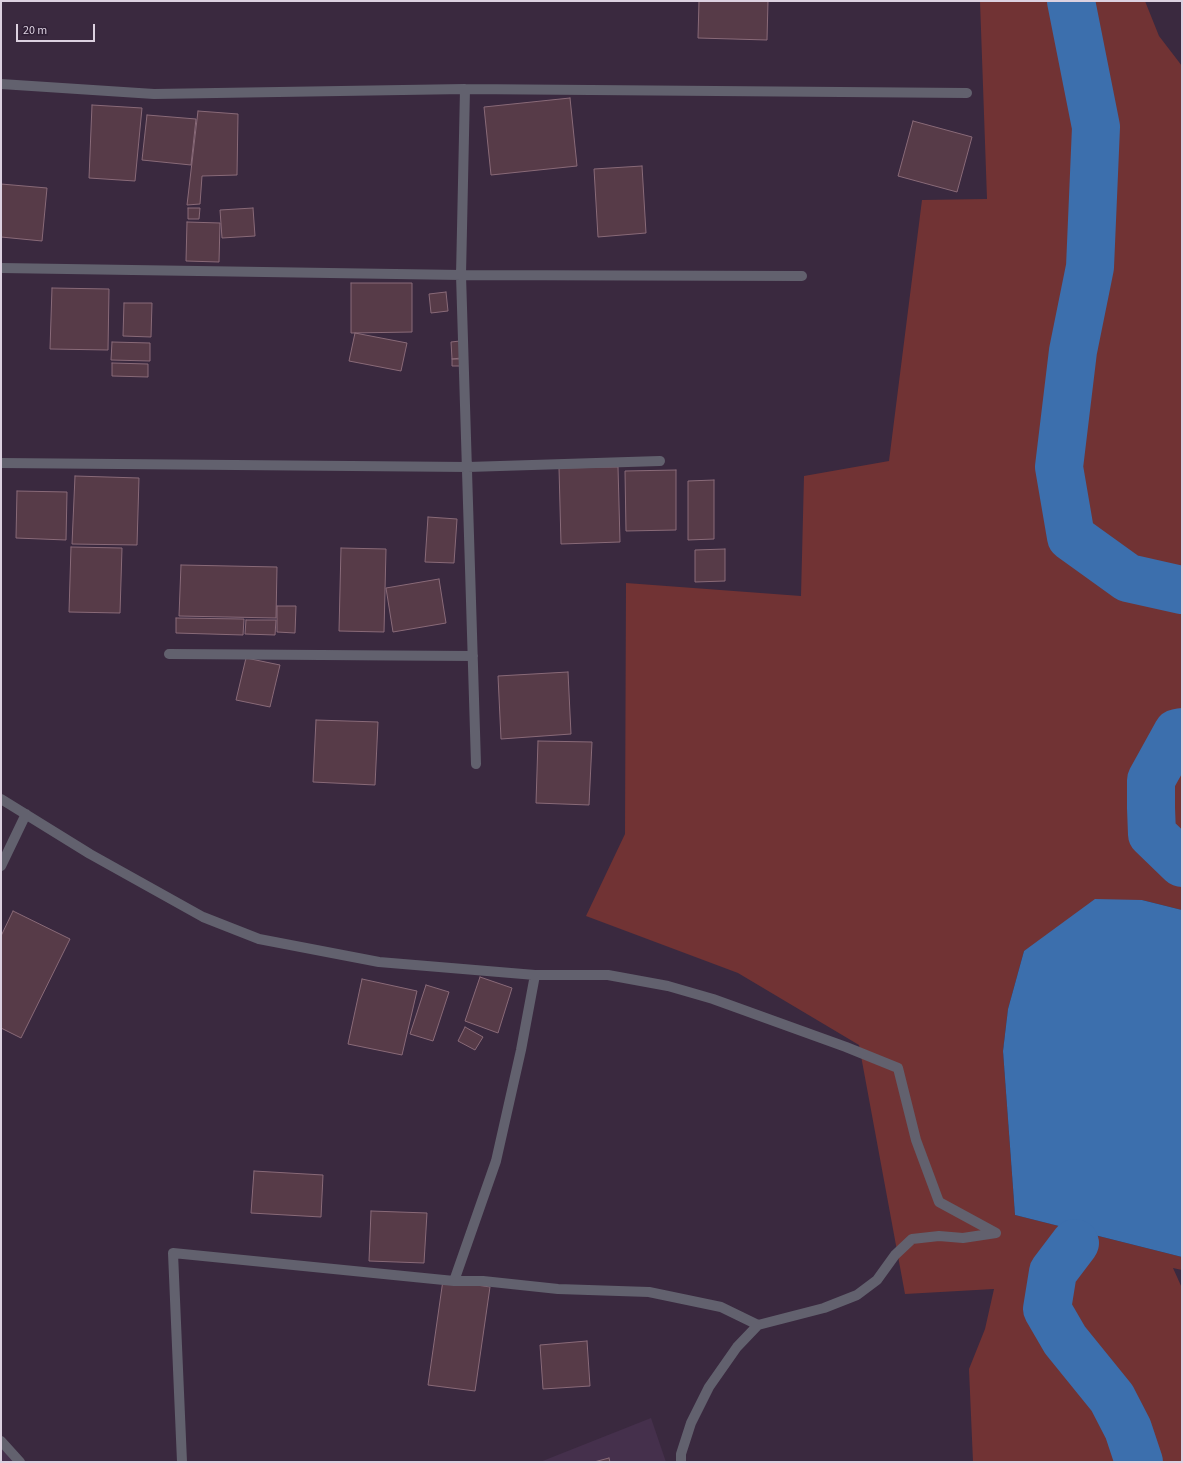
<!DOCTYPE html>
<style>
body{margin:0}
#map{position:relative;width:1183px;height:1463px;overflow:hidden;background:#3a293f;font-family:"Source Sans 3",sans-serif}
canvas{display:block}
.frame{position:absolute;inset:0;border:2px solid #dcd1e0;pointer-events:none}
.scale{position:absolute;left:16px;top:24px;width:79px;height:18px;box-sizing:border-box;border:2px solid #dcd1e0;border-top:0;padding-left:5px;font-size:12px;line-height:14px;white-space:nowrap;color:#dcd1e0;-webkit-text-stroke:3px #2f1f35;paint-order:stroke}
</style>
<div id="map">
<canvas width="1183" height="1463"></canvas>
<div class="frame"></div>
<div class="scale">20 m</div>
</div>
<script>
const ctx = document.querySelector('canvas').getContext('2d');
ctx.lineJoin = 'round';
function paint(path, color) { ctx.fillStyle = color; ctx.fill(path, 'evenodd'); }
const poly = rows => new Path2D(rows.map(r => 'M' + r).join(''));
function stroke(path, color, width, dash) { ctx.strokeStyle = color; ctx.lineWidth = width; ctx.lineCap = dash ? 'butt' : 'round'; ctx.setLineDash(dash || []); ctx.stroke(path); }
paint(poly([
 [651,1418,666,1462,540,1462],
 [1,1448,18,1462,1,1462]
]), '#45304c');
paint(poly([
 [980,1,1145,1,1159,36,1182,66,1182,910,1142,900,1024,951,1008,1009,1003,1051,1015,1215,1182,1257,1182,1270,1173,1268,1182,1288,1182,1462,973,1462,969,1369,985,1329,994,1289,905,1294,859,1045,738,973,586,916,625,834,626,583,801,596,804,476,889,461,922,200,987,199]
]), '#713334');
paint(poly([
 [1095,899,1142,900,1182,910,1182,1257,1015,1215,1003,1051,1008,1009,1024,951]
]), '#3c6fad');
stroke(poly([
 [1071,1,1096,127,1090,267,1073,351,1059,467,1071,537,1128,578,1182,590],
 [1182,732,1177,733,1151,780,1151,808,1152,834,1182,863],
 [1075,1243,1053,1272,1047,1309,1065,1340,1112,1398,1128,1429,1139,1462]
]), '#3c6fad', 48);
const building = poly([
 [699,1,768,1,767,40,698,38,699,1],
 [570,98,577,166,491,175,484,107,570,98],
 [92,105,142,108,135,181,89,178,92,105],
 [198,111,238,114,237,175,202,176,200,204,187,205,198,111],
 [147,115,196,119,191,165,142,160,147,115],
 [913,121,972,137,957,192,898,176,913,121],
 [642,166,646,233,598,237,594,169,642,166],
 [1,184,47,188,42,241,1,237,1,184],
 [188,208,200,208,199,219,188,219,188,208],
 [253,208,255,236,222,238,220,210,253,208],
 [187,222,220,223,219,262,186,261,187,222],
 [351,283,412,283,412,332,351,333,351,283],
 [52,288,109,289,108,350,50,349,52,288],
 [446,292,448,311,431,313,429,294,446,292],
 [124,303,152,303,151,337,123,336,124,303],
 [355,333,407,343,401,371,349,361,355,333],
 [460,341,461,358,452,359,451,342,460,341],
 [112,342,150,343,150,361,111,360,112,342],
 [452,359,460,359,460,366,452,366,452,359],
 [112,363,148,364,148,377,112,376,112,363],
 [618,467,620,542,561,544,559,468,618,467],
 [676,470,676,530,626,531,625,471,676,470],
 [75,476,139,478,137,545,72,544,75,476],
 [714,480,714,539,688,540,688,481,714,480],
 [17,491,67,492,66,540,16,538,17,491],
 [428,517,457,519,454,563,425,562,428,517],
 [71,547,122,548,120,613,69,612,71,547],
 [341,548,386,549,384,632,339,631,341,548],
 [725,549,725,581,695,582,695,550,725,549],
 [181,565,277,567,276,618,179,616,181,565],
 [439,579,446,623,393,632,386,588,439,579],
 [277,606,296,606,295,633,277,632,277,606],
 [176,618,244,619,243,635,176,633,176,618],
 [246,620,276,620,275,635,245,634,246,620],
 [246,658,280,665,270,707,236,700,246,658],
 [568,672,571,734,501,739,498,676,568,672],
 [316,720,378,722,375,785,313,782,316,720],
 [538,741,592,742,589,805,536,803,538,741],
 [13,911,70,939,21,1038,1,1028,1,936,13,911],
 [480,977,512,988,498,1033,465,1021,480,977],
 [362,979,417,991,402,1055,348,1044,362,979],
 [426,985,449,992,433,1041,410,1034,426,985],
 [465,1027,483,1037,475,1050,458,1041,465,1027],
 [254,1171,323,1175,321,1217,251,1213,254,1171],
 [371,1211,427,1213,424,1263,369,1261,371,1211],
 [443,1280,490,1287,475,1391,428,1385,443,1280],
 [587,1341,590,1386,543,1389,540,1345,587,1341],
 [609,1458,610,1462,594,1462,609,1458]
]);
paint(building, '#573b48');
stroke(building, '#896a78', 1);
stroke(poly([
 [1,84,154,94,465,89,967,93],
 [465,89,461,275,476,764],
 [1,268,461,275,802,276],
 [1,463,468,467,660,461],
 [169,654,473,656],
 [1,799,90,854,203,917,259,939,379,962,535,975,608,975,668,986,713,999,846,1047,898,1068,916,1140,939,1202,996,1233],
 [1,866,26,814],
 [454,1281,496,1161,521,1050,535,975],
 [1,1441,20,1462],
 [182,1462,173,1253,454,1281,483,1281,558,1289,649,1292,721,1307,758,1325],
 [681,1462,681,1454,691,1423,709,1387,737,1347,758,1325,824,1308,857,1295,877,1280,895,1255,912,1239,939,1236,963,1238,996,1233]
]), '#62616e', 10);
</script>
